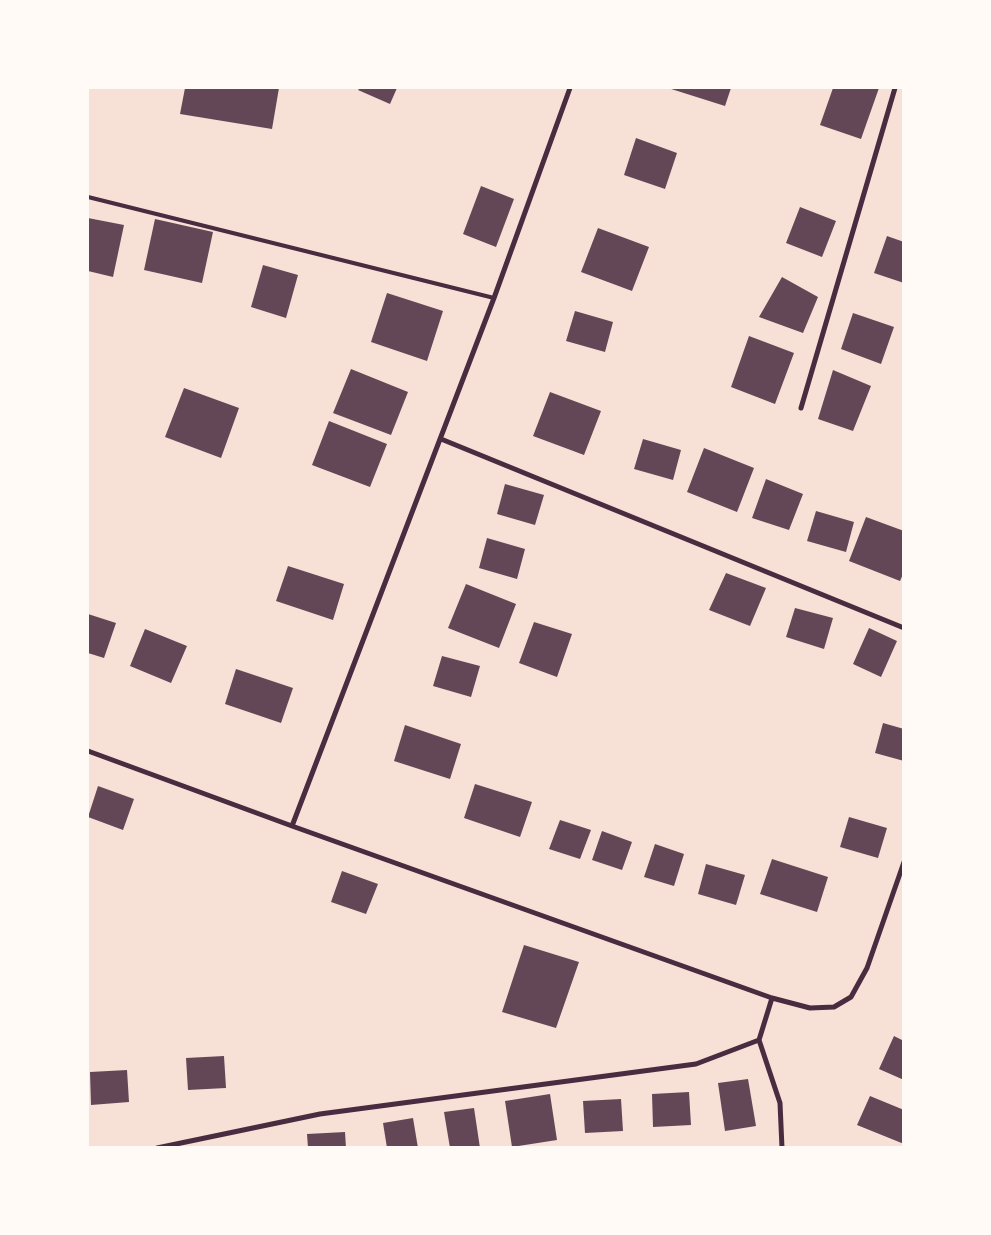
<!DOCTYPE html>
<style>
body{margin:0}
#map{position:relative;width:991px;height:1235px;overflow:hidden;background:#f7e1d7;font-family:"Source Serif 4",serif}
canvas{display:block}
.frame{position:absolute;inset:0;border:89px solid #fffaf5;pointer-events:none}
</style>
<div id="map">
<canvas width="991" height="1235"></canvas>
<div class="frame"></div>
</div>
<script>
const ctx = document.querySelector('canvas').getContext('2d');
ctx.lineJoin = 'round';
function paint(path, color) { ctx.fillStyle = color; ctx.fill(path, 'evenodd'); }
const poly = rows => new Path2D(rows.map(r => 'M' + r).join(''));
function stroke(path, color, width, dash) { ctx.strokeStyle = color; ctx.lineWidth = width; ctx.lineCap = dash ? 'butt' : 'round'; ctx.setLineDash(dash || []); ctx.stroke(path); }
paint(poly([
 [185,88,279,88,272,129,180,114],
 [360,88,397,88,390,104,358,90],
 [668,88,731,88,725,106],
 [833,88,879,88,861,139,820,125],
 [636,138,677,153,665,189,624,175],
 [481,186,514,199,496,247,463,234],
 [800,207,836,221,822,257,786,243],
 [88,218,124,225,113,277,88,271],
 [155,219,213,232,202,283,144,270],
 [598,228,649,247,632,291,581,272],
 [887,236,904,242,904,283,874,273],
 [263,265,298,275,286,318,251,307],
 [782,277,818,297,803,333,759,317],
 [387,293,443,311,427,361,371,342],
 [575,311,613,322,605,352,566,341],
 [853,313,894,327,881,364,841,349],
 [749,336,794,353,775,404,731,387],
 [351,369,408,392,391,435,333,413],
 [833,370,871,386,853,431,818,419],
 [184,388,239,408,221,458,165,437],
 [550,392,601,411,584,455,533,436],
 [329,421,387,444,370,487,312,465],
 [643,439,681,450,673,480,634,469],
 [704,448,754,468,737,512,687,492],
 [766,479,803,494,789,530,752,518],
 [505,484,544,495,535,525,497,514],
 [816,511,854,522,846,552,807,541],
 [866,517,904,531,904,572,900,581,849,561],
 [487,538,525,549,517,579,479,568],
 [288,566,344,584,333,620,276,601],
 [726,573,766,588,750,626,709,610],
 [466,584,516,604,499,648,448,628],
 [795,608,833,618,824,649,786,637],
 [88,614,116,623,104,658,88,653],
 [534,622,572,634,557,677,519,663],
 [869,628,897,641,881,677,853,664],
 [145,629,187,646,171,683,130,666],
 [442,656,480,666,471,697,433,686],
 [236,669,293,688,281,723,225,704],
 [883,723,904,729,904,761,875,753],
 [405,725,461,744,450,779,394,761],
 [475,784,532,802,520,837,464,818],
 [98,786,134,799,123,830,88,817],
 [849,817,887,828,878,858,840,847],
 [560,820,591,830,580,859,549,849],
 [602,831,632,842,622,870,592,860],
 [655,844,684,854,674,886,644,877],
 [772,859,828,877,817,912,760,894],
 [706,864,745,875,736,905,698,894],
 [342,871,378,884,366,914,331,902],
 [524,945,579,962,556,1028,502,1012],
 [894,1036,904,1041,904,1080,879,1069],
 [224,1056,226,1088,188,1090,186,1058],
 [127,1070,129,1102,91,1105,90,1072],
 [748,1079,756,1126,725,1131,718,1083],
 [689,1092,691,1125,653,1127,652,1094],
 [550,1094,557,1140,512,1147,505,1101],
 [870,1096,904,1110,904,1144,857,1125],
 [621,1099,623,1131,585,1133,583,1101],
 [474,1108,480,1148,450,1148,444,1112],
 [413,1118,418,1148,387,1148,383,1123],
 [345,1132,346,1148,308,1148,307,1134]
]), '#644757');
stroke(poly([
 [88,197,494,298]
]), '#4a2c40', 4);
stroke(poly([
 [801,408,895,88],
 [441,439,904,628],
 [88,751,292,826,772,998,810,1008,834,1007,851,997,867,968,904,862],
 [292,826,494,298,570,88],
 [772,998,759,1040,780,1103,782,1148],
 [157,1148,320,1114,696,1064,759,1040]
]), '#4a2c40', 5);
</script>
